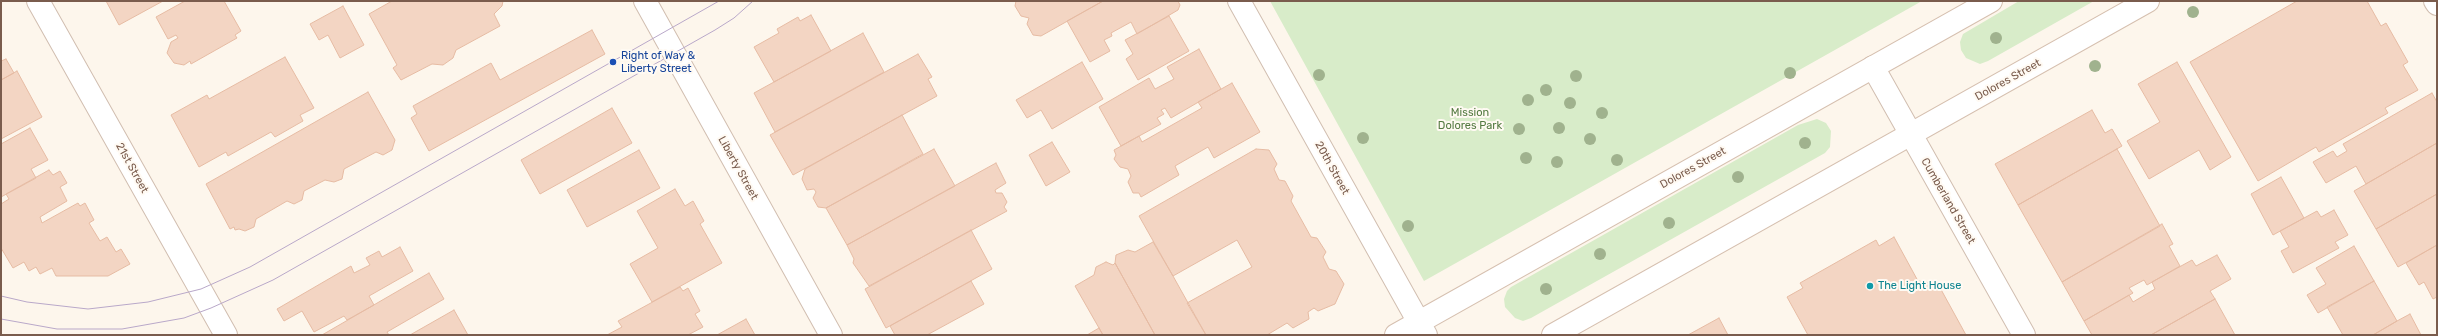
<!DOCTYPE html>
<style>
body{margin:0}
#map{position:relative;width:2438px;height:336px;overflow:hidden;background:#fdf6ec;font-family:Rubik,sans-serif}
canvas{display:block}
.frame{position:absolute;inset:0;border:2px solid #7a5c4d;pointer-events:none}
</style>
<div id="map">
<canvas width="2438" height="336"></canvas>
<div class="frame"></div>
</div>
<script>
const ctx = document.querySelector('canvas').getContext('2d');
ctx.lineJoin = 'round';
function paint(path, color) { ctx.fillStyle = color; ctx.fill(path, 'evenodd'); }
const poly = rows => new Path2D(rows.map(r => 'M' + r).join(''));
function stroke(path, color, width, dash) { ctx.strokeStyle = color; ctx.lineWidth = width; ctx.lineCap = dash ? 'butt' : 'round'; ctx.setLineDash(dash || []); ctx.stroke(path); }
function write(font, color, halo, rows, align = 'center') {
  ctx.font = font + ' Rubik,sans-serif'; ctx.lineWidth = 4; ctx.setLineDash([]); ctx.textBaseline = 'middle'; ctx.strokeStyle = halo; ctx.fillStyle = color; for (const [text, x, y, turn = 0] of rows) {
    ctx.save(); ctx.translate(x, y); ctx.rotate((+turn || 0) * Math.PI / 180); ctx.textAlign = isNaN(turn) ? turn : align; if (halo) ctx.strokeText(text, 0, 0); ctx.fillText(text, 0, 0); ctx.restore();
  }
}
paint(poly([
 [1270,1,1922,1,1424,281],
 [2019,1,2094,1,1988,61,1980,64,1966,58,1961,50,1960,42,1963,34],
 [1817,119,1826,123,1831,131,1830,147,1825,153,1531,318,1523,321,1515,318,1505,307,1504,299,1507,291,1511,287,1798,125]
]), '#d8ecc9');
const building = poly([
 [106,1,163,1,119,25,106,1],
 [185,1,224,1,241,31,235,35,237,38,191,64,190,61,184,65,174,63,167,53,171,42,178,38,176,35,168,39,156,17,185,1],
 [392,1,503,1,502,6,494,14,500,26,456,50,453,58,443,65,432,64,401,80,393,68,397,65,369,14,392,1],
 [1016,1,1103,1,1041,36,1033,35,1027,24,1029,18,1021,16,1015,6,1016,1],
 [1103,1,1178,1,1180,5,1178,10,1137,34,1131,22,1111,33,1112,36,1104,40,1110,51,1090,62,1067,21,1103,1],
 [2297,1,2367,1,2381,26,2386,23,2408,62,2403,65,2418,90,2385,108,2388,113,2319,152,2316,147,2258,181,2190,62,2297,1],
 [343,6,364,45,340,58,328,35,319,40,310,24,343,6],
 [811,15,831,51,774,82,754,47,779,33,777,29,798,17,800,21,811,15],
 [1169,16,1189,51,1138,80,1126,59,1133,54,1125,40,1169,16],
 [592,30,605,54,429,151,411,118,417,114,413,106,491,63,500,80,592,30],
 [863,33,884,72,775,132,754,93,863,33],
 [1199,49,1221,89,1171,118,1165,108,1161,110,1164,114,1157,118,1161,124,1121,146,1099,107,1149,78,1155,89,1174,79,1167,67,1199,49],
 [918,54,932,77,928,79,937,96,793,175,770,135,918,54],
 [285,57,314,108,300,115,303,121,275,137,271,132,228,156,226,152,199,167,171,115,207,95,209,99,285,57],
 [6,59,14,73,1,80,1,61,6,59],
 [1082,62,1103,99,1052,129,1041,110,1027,118,1016,100,1082,62],
 [2177,62,2231,157,2210,170,2199,150,2149,179,2127,141,2160,122,2138,84,2177,62],
 [17,71,42,117,1,139,1,80,17,71],
 [1232,83,1260,132,1214,158,1208,147,1175,166,1179,175,1141,197,1139,193,1133,193,1128,182,1131,176,1128,169,1120,167,1114,159,1116,155,1114,150,1139,136,1142,142,1202,108,1198,102,1232,83],
 [368,92,395,140,392,150,383,155,376,152,344,169,342,179,334,182,325,180,304,191,302,200,294,204,287,201,256,219,254,227,245,231,239,229,235,230,234,227,230,229,206,184,368,92],
 [2432,93,2437,102,2437,143,2366,184,2356,166,2326,183,2313,162,2333,151,2337,157,2347,151,2343,144,2432,93],
 [612,108,632,143,540,194,521,160,612,108],
 [2092,110,2105,133,2112,129,2122,146,2018,205,1995,164,2092,110],
 [902,115,923,154,826,208,818,207,813,198,816,192,814,189,807,190,802,179,805,169,902,115],
 [30,128,48,160,31,169,36,178,1,197,1,144,30,128],
 [1052,142,1070,172,1046,186,1029,155,1052,142],
 [2437,143,2437,194,2376,229,2354,191,2437,143],
 [934,149,955,186,847,245,826,208,934,149],
 [1256,149,1269,150,1277,164,1274,169,1279,180,1285,181,1293,196,1291,201,1311,237,1317,238,1326,252,1323,257,1329,269,1336,271,1344,284,1335,304,1318,311,1314,308,1308,312,1309,319,1293,328,1287,323,1267,335,1206,335,1187,303,1252,267,1237,240,1173,276,1139,216,1256,149],
 [2117,149,2160,226,2062,282,2018,205,2117,149],
 [639,150,660,188,587,227,567,190,639,150],
 [996,163,1006,183,995,190,996,193,1002,193,1007,202,1004,207,1007,211,869,286,853,263,854,259,847,245,996,163],
 [49,170,53,175,60,171,67,183,60,187,67,201,40,217,42,223,78,203,80,206,85,203,94,220,89,223,100,241,107,237,116,252,121,249,130,264,108,276,56,276,52,268,40,274,36,267,29,271,24,262,13,268,1,248,1,204,9,199,6,194,49,170],
 [2281,177,2304,218,2273,235,2251,194,2281,177],
 [675,189,685,206,693,201,704,221,700,224,722,263,652,302,630,264,658,248,637,211,675,189],
 [2437,194,2437,245,2398,267,2376,229,2437,194],
 [2334,210,2348,235,2335,242,2339,248,2293,273,2281,251,2289,247,2280,231,2317,211,2321,217,2334,210],
 [2162,224,2173,244,2169,246,2180,266,2147,285,2144,280,2129,288,2133,293,2084,321,2062,282,2162,224],
 [971,230,992,269,886,328,865,289,971,230],
 [1894,237,1918,281,1938,284,1966,335,1808,335,1787,297,1803,288,1800,283,1876,240,1879,246,1894,237],
 [1153,242,1173,276,1206,335,1155,335,1115,263,1116,255,1128,250,1135,252,1153,242],
 [2437,245,2437,297,2433,299,2424,282,2419,285,2406,263,2437,245],
 [2354,246,2374,281,2318,313,2307,295,2326,284,2316,268,2354,246],
 [400,247,413,271,369,296,374,305,347,320,344,316,314,332,302,311,284,321,277,309,351,266,354,273,370,265,366,258,379,251,382,257,400,247],
 [2217,255,2231,279,2210,291,2215,299,2151,335,2092,335,2084,321,2129,295,2133,302,2155,289,2152,282,2192,260,2196,266,2217,255],
 [1106,262,1113,265,1115,263,1155,335,1103,335,1075,286,1094,275,1096,267,1106,262],
 [429,273,444,299,387,332,389,335,322,335,429,273],
 [971,281,984,304,927,335,895,335,890,326,971,281],
 [2374,281,2397,321,2373,335,2343,335,2327,307,2374,281],
 [680,287,683,291,688,288,700,311,695,314,703,327,688,335,607,335,622,327,618,321,680,287],
 [2215,299,2235,335,2151,335,2215,299],
 [454,310,468,335,410,335,454,310],
 [2410,314,2421,335,2373,335,2397,321,2410,314],
 [1719,318,1728,335,1688,335,1719,318],
 [746,319,755,335,717,335,746,319],
 [1099,328,1103,335,1087,335,1099,328]
]);
paint(building, '#f3d5c3');
stroke(building, '#e6bba3', 1);
const street = poly([
 [38,1,226,335],
 [645,1,831,335],
 [1239,1,1426,335],
 [2435,1,2437,4],
 [1873,67,2024,335]
]);
const secondary = poly([
 [1396,335,1991,1],
 [1553,335,2148,1]
]);
stroke(street, '#d1beb0', 24);
stroke(secondary, '#d6c0b0', 24);
stroke(street, '#fff', 22);
stroke(secondary, '#fff', 22);
stroke(poly([
 [1,296,27,302,88,309,148,302,201,289,250,267,719,1],
 [1,319,57,329,122,329,184,318,211,308,273,280,715,30,734,18,753,1]
]), '#b9a8c9', 1);
ctx.fillStyle = '#a0b28e';
for (const [x, y] of [
 [2193,12],
 [1996,38],
 [2095,66],
 [1790,73],
 [1319,75],
 [1576,76],
 [1546,90],
 [1528,100],
 [1570,103],
 [1602,113],
 [1559,128],
 [1519,129],
 [1363,138],
 [1590,139],
 [1805,143],
 [1526,158],
 [1617,160],
 [1557,162],
 [1738,177],
 [1669,223],
 [1408,226],
 [1600,254],
 [1546,289]
]) { ctx.beginPath(); ctx.arc(x, y, 6, 0, 2 * Math.PI); ctx.fill(); }
for (const [x, y, r, color] of [
 [613,62,4,"#1a4fb4"],
 [1870,286,4,"#0f9aa8"]
]) { const dot = new Path2D(); dot.arc(x, y, r, 0, 2 * Math.PI); ctx.fillStyle = color; ctx.fill(dot); stroke(dot, '#fffaf3', 1.5); }
write('11px', '#164399', '#fffaf3', [
 ["Right of Way &",621,56],
 ["Liberty Street",621,69]
], 'left');
write('11px', '#7a5c4d', '#fffaf3', [
 ["Dolores Street",2008,80,-29],
 ["21st Street",132,168,61],
 ["Liberty Street",738,168,61],
 ["20th Street",1332,168,61],
 ["Dolores Street",1693,168,-29],
 ["Cumberland Street",1948,201,60]
]);
write('11px', '#537a41', '#fffaf3', [
 ["Mission",1470,113],
 ["Dolores Park",1470,126]
]);
write('11px', '#0d838f', '#fffaf3', [
 ["The Light House",1878,286]
], 'left');
</script>
